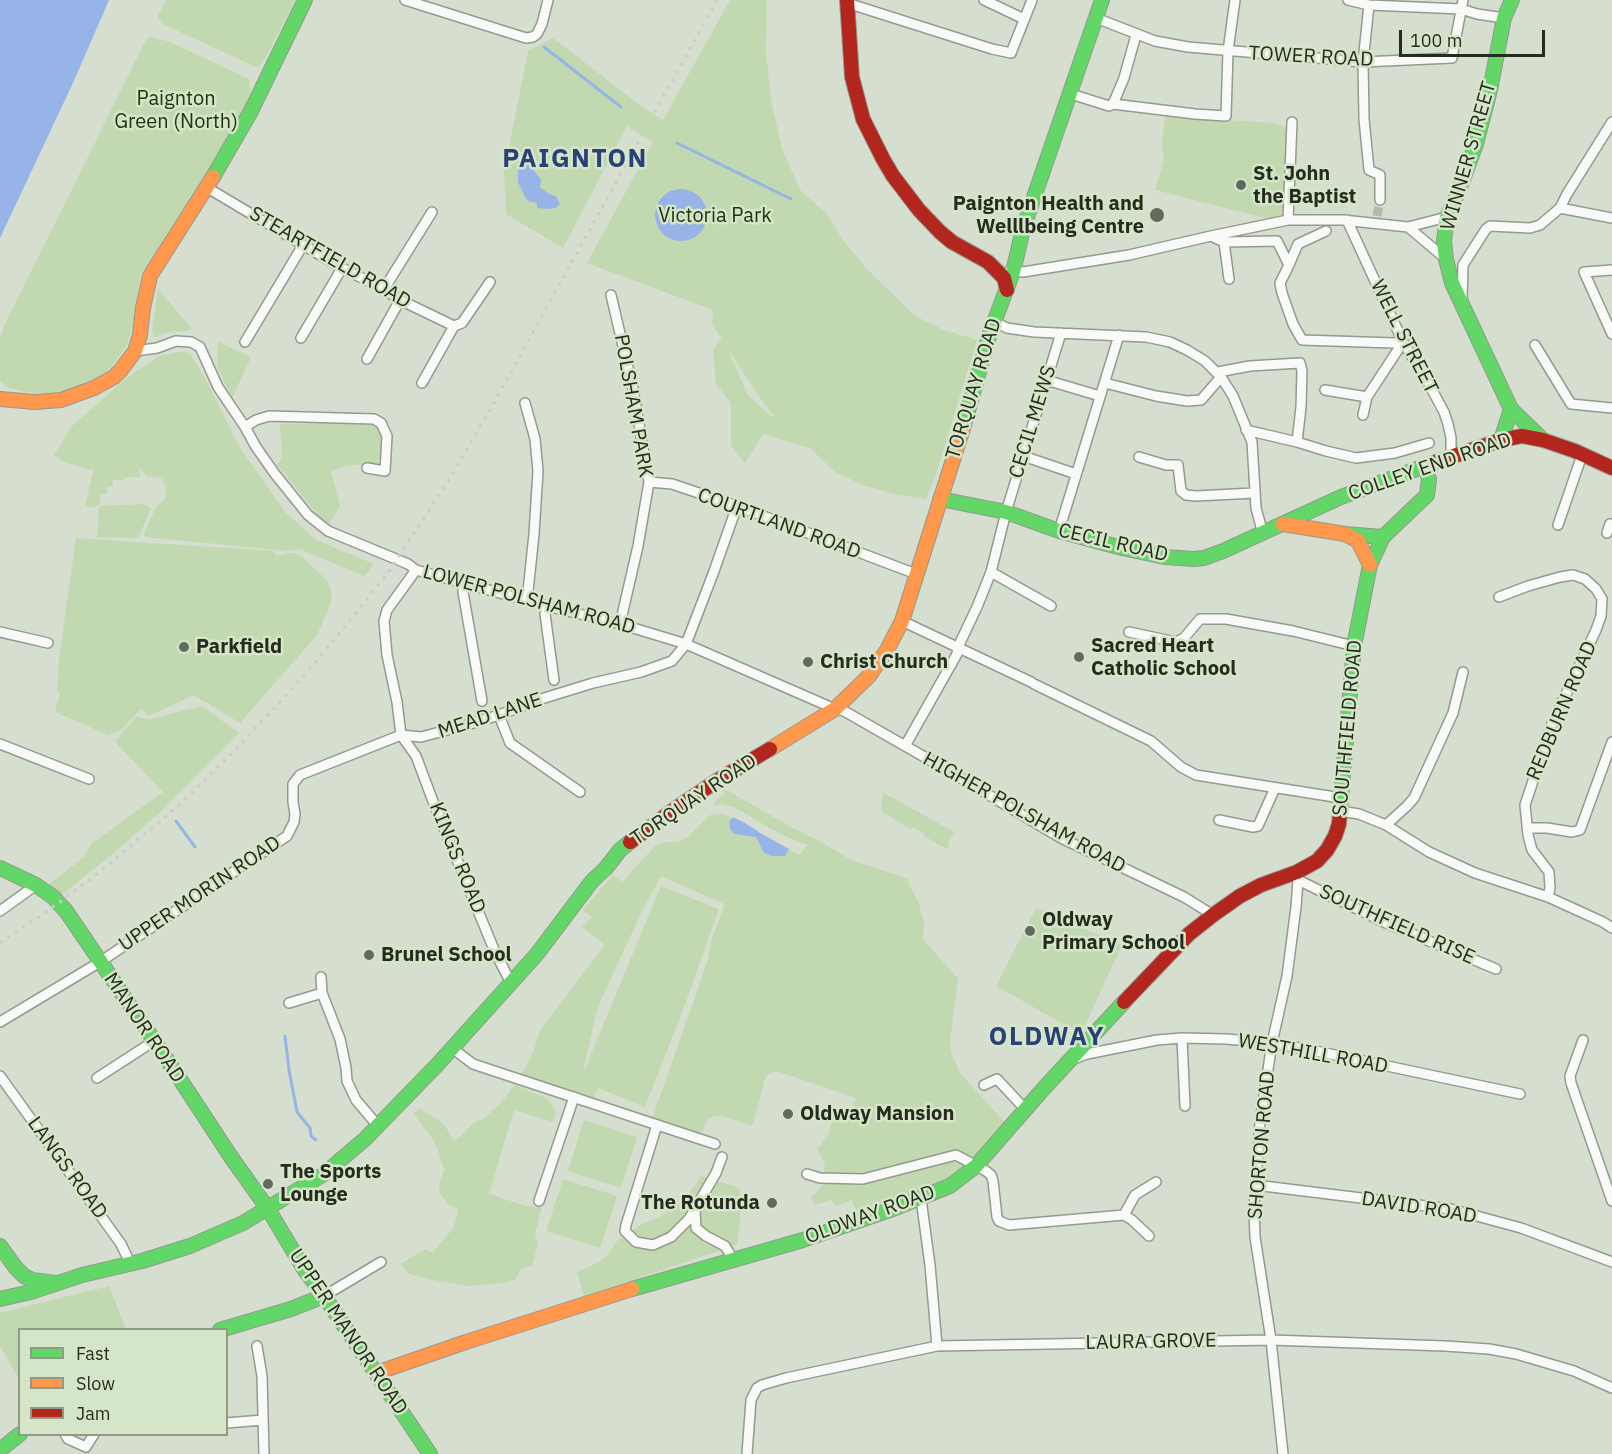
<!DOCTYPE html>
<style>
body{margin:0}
#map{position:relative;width:1612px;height:1454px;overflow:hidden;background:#d6dfcf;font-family:"IBM Plex Sans",sans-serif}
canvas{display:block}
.legend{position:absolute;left:18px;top:1328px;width:210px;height:108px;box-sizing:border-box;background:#d5e6c8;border:2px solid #8f9b84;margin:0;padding:8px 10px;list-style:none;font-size:18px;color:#252b1f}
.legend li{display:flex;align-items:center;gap:12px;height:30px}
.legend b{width:30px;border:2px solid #8f9b84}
.scale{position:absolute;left:1399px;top:30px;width:146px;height:27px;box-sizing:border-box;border:3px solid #252b1f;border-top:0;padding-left:8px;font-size:18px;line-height:21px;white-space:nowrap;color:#252b1f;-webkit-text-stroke:4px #d5e6c8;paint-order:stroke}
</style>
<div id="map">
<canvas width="1612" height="1454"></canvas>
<ul class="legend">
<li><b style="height:8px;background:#63d668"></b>Fast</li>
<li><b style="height:8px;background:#ff974d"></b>Slow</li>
<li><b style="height:8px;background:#b3261e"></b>Jam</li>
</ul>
<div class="scale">100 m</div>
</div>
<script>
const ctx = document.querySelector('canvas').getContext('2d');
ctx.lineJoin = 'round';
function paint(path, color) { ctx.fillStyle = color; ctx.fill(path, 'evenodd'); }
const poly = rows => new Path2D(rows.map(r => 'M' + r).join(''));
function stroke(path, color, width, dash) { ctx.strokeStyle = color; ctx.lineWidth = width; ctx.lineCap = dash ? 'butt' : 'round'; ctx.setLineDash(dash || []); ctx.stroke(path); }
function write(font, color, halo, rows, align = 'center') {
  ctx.font = font + ' "IBM Plex Sans",sans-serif'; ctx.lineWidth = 5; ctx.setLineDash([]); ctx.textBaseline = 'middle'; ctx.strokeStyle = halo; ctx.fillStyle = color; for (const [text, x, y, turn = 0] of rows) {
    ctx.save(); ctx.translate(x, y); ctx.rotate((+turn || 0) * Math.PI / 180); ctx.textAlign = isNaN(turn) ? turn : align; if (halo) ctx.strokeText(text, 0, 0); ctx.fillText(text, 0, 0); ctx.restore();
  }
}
paint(poly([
 [166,0,295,0,291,9,262,64,256,67,165,25,160,20,158,16],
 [730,0,767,0,766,51,771,100,782,149,800,190,827,214,843,240,867,269,915,316,944,330,977,340,937,471,926,499,893,494,863,485,835,472,810,448,763,434,745,463,731,446,731,403,716,384,713,349,722,339,712,324,713,310,587,263,653,142,627,126,563,248,506,214,504,172,528,51,553,38,640,105,663,120],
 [727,348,765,405,774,415,771,417,748,395],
 [149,36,170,42,249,79,250,90,246,105,206,178,150,265,144,269,141,273,133,325,126,347,114,364,105,373,94,380,79,387,63,392,43,393,26,392,9,388,0,381,0,337,6,322,146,40],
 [1166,113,1228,120,1273,123,1284,127,1288,131,1284,213,1280,219,1277,221,1155,190,1164,160,1162,139],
 [158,289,192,329,181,332,174,331,162,334,154,338,152,331],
 [218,342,251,357,232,398,217,367],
 [178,352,186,352,191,355,206,380,240,448,286,513,316,540,374,564,364,576,300,549,287,551,145,537,144,533,156,507,165,499,166,487,161,478,147,476,140,468,139,468,140,477,124,477,124,480,113,480,113,487,107,487,107,494,100,495,100,504,94,508,85,506,94,467,91,470,64,462,54,455,72,426,128,377,159,356],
 [360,423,375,426,380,431,383,436,382,456,378,463,373,465,348,465,331,471,340,506,327,527,277,464,282,458,280,424],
 [144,504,151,509,138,538,97,537,99,506],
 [76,538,273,551,277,556,288,553,294,553,301,556,328,581,332,595,331,603,317,635,240,723,194,695,149,716,141,709,120,731,108,735,55,712,60,693,57,688,59,659],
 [202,706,239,733,159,813,109,857,60,896,49,884,84,857,91,844,163,792,117,744,116,740,136,717,150,719],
 [725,789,791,827,825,844,851,860,909,879,908,883,918,901,924,923,923,939,958,979,950,1041,951,1052,960,1073,1008,1126,949,1185,858,1217,852,1200,835,1206,832,1200,814,1205,811,1197,819,1190,821,1186,823,1186,827,1173,824,1172,825,1164,817,1149,828,1136,833,1116,838,1112,850,1114,854,1116,853,1109,856,1098,776,1071,768,1074,763,1083,763,1088,752,1126,719,1115,718,1117,713,1116,708,1119,701,1134,652,1119,708,960,712,938,722,913,724,904,661,876,642,911,601,1000,595,1018,582,1076,661,886,719,909,683,1010,645,1107,598,1088,593,1101,520,1077,533,1053,540,1030,605,945,582,927,592,917,583,910,613,875,622,882,656,845,665,842,677,842,688,837,710,815,724,814,799,855,808,845,782,835,734,807,720,804,713,806,717,799,725,794,723,791],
 [884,793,954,832,948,842,950,844,947,849,924,836,925,834,913,827,911,829,910,829,881,811,882,797],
 [1036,908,1122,945,1081,1034,996,986],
 [515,1085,548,1099,556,1112,553,1122,514,1110,489,1194,526,1206,542,1207,535,1234,538,1244,532,1266,521,1269,515,1280,504,1283,467,1286,428,1279,409,1274,400,1264,426,1249,432,1253,451,1231,455,1223,458,1209,448,1204,440,1194,439,1190,439,1183,444,1170,439,1153,434,1141,414,1114,419,1108,440,1121,447,1129,454,1142,476,1121,483,1119,500,1104],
 [584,1120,637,1137,621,1188,568,1171],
 [701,1176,740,1188,740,1220,737,1245,584,1296,577,1272,593,1265,606,1257,618,1240,642,1224,660,1217,685,1199],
 [563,1179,617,1196,600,1248,546,1231],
 [109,1286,126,1329,20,1330,19,1379,0,1346,0,1313]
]), '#c2d8b0');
paint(poly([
 [0,0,109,0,73,83,0,238],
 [518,161,526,162,532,168,541,180,540,187,549,194,556,196,560,204,556,208,548,209,537,208,537,205,535,202,531,202,526,199,518,182],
 '655 215a26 26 0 1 1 52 0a26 26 0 1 1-52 0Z',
 [733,817,745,823,762,834,789,849,785,856,772,856,764,853,756,837,734,834,730,829,729,822]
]), '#96b4e8');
stroke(poly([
 [544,47,621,107],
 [677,143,791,199],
 [176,821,195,847],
 [285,1036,289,1070,297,1112,310,1128,311,1136,316,1140]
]), '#96b4e8', 3);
stroke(poly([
 [1377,216,1380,200]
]), '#b3bbac', 9, [9, 4.5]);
const street = poly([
 [405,0,526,38,533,37,537,34,542,24,548,0],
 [984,0,1024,19],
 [1348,0,1369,5,1461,9,1477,14,1504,18],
 [847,3,992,49,1011,53,1032,0],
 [1369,5,1363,62,1364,119,1369,170,1380,175,1380,200],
 [1096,18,1155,41,1188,47,1363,62,1452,58,1463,0],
 [1071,94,1109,106,1113,104,1195,114,1226,116,1228,51,1235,0],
 [1113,104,1124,78,1136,35],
 [206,187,342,268,384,289,400,300,454,326],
 [1560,208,1612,218],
 [1288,220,1292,122],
 [1347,220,1403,342,1429,384,1444,412,1448,424,1451,438,1451,456],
 [1408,227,1446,259],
 [1211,236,1224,242,1277,241,1289,265,1298,244,1326,231],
 [1224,242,1229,279],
 [1289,265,1280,283,1282,293,1293,324,1302,340,1394,343,1403,342],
 [1010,270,1023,272,1129,255,1211,236,1288,220,1343,220,1408,227,1447,217],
 [1612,270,1584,272,1612,334],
 [384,289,432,212],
 [611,295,633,389,649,482,638,546,620,624],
 [1462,300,1463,265,1486,229,1490,226,1530,228,1540,225,1560,208,1567,194,1612,122],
 [995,322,1007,328,1034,332,1146,337,1170,342,1187,350,1205,361,1221,377,1233,396,1252,442,1256,508,1263,534],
 [301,338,342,268],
 [245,342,303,245],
 [1535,345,1571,404,1612,408],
 [135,351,157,348,176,341,191,342,200,347,218,387,245,427,256,447,275,474,308,515,328,531,408,564,416,570,547,606,620,624,686,644,835,709,844,711,942,767,1061,838,1184,897,1213,915],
 [367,359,400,300],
 [1218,372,1250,366,1300,363,1302,371,1301,407,1297,442],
 [1046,380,1100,396],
 [422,383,454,326,462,323,490,282],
 [1105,383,1156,396,1187,401,1201,400,1221,377],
 [1325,390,1367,397],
 [525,403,535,439,538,471,534,534,527,601],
 [1363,415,1367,397,1403,342],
 [245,427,256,420,269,416,374,419,381,423,387,436,385,471,367,468],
 [1246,430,1297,442,1326,451,1356,458,1395,453,1429,443],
 [1023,456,1076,474],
 [1139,457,1166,465,1178,465,1181,491,1186,495,1196,496,1254,493],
 [649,482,672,484,737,506,916,574],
 [1558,525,1582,455],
 [1059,531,1119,335],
 [1607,533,1610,524,1612,524],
 [416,570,387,610,384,621,387,655,397,702,401,735,416,756,434,804,495,952,511,983],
 [991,572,1051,606],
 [464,584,463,592,482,701],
 [1499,597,1528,586,1560,577,1573,575,1585,579,1596,589,1602,599,1601,616,1596,630,1552,724,1525,805,1528,835,1532,850,1549,872,1550,888,1548,897],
 [547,606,545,614,554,680],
 [902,621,1031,682],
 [0,632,48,643],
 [1129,632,1176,642,1184,638,1200,619,1226,619,1293,631,1354,646],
 [1034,684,1151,741,1181,767,1196,775,1341,798],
 [499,715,510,743,580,792],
 [0,744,89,779],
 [905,746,957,654,958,647,977,607,991,572,1006,512,1061,333],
 [1340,811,1359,814,1386,825,1429,852,1475,873,1548,897,1603,922,1612,928],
 [1219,820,1253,827,1258,826,1275,788],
 [1386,825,1407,806,1414,798,1453,713,1463,672],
 [1527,828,1547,828,1572,832,1580,830,1612,742],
 [1298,880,1386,923,1496,969],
 [0,911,36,885],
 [321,977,322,993,340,1039,346,1068,347,1081,356,1100,378,1126],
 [289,1003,322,993],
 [0,1022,100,962,287,836,294,822,295,814,293,802,293,784,300,775,401,735,421,737,470,724,499,715,541,699,593,683,641,672,672,661,686,644,713,574,737,506],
 [1182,1038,1185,1106],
 [1583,1040,1570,1076,1571,1083,1612,1201],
 [452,1048,473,1064,715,1144],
 [1074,1059,1087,1054,1157,1040,1182,1038,1226,1039,1272,1043,1316,1051,1520,1094],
 [0,1076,121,1244,130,1263],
 [97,1078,154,1041],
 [984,1085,997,1079,1025,1109],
 [657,1125,626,1225,625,1231,636,1242,653,1245,671,1237,689,1219,716,1173,722,1157],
 [807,1174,820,1178,863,1179,956,1155,986,1171,991,1175,993,1181,997,1217,999,1221,1009,1225,1124,1215,1135,1195,1156,1182],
 [1255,1185,1451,1209,1521,1228,1612,1262],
 [921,1199,930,1265,937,1346],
 [539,1201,574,1097],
 [695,1211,696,1228,706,1236,725,1246,733,1259],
 [1124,1215,1132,1220,1149,1236],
 [324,1296,381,1262],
 [257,1346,262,1376,264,1454],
 [226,1423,263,1420],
 [65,1434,68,1439,86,1447,94,1434],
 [747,1454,751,1400,757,1388,762,1385,786,1378,937,1346,1271,1340,1445,1346,1489,1349,1516,1354,1574,1371,1612,1388],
 [1283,1454,1271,1340,1255,1237,1254,1209,1260,1122,1272,1043,1287,976,1296,907,1298,880,1297,872]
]);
const fast = poly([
 [1512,0,1504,18,1490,90,1476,144,1458,193,1447,217,1444,241,1446,259,1452,283,1511,409,1543,440],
 [213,177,250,113,305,0],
 [964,425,990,333,1013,272,1023,229,1102,0],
 [1501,440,1511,409],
 [940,499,1006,512,1059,531,1122,548,1165,557,1194,559,1204,558,1223,551,1341,497,1433,463],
 [1345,534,1383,537,1427,495,1429,479,1425,466],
 [1340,811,1354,646,1370,565,1383,537],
 [0,868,36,885,53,897,66,911,168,1061,231,1157,268,1209,304,1269,324,1296,430,1454],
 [0,1246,16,1268,24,1276,32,1280,55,1283],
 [632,1289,803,1240,890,1210,950,1186,976,1166,1045,1087,1124,1002],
 [0,1299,31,1292,82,1275,142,1261,190,1246,243,1223,324,1174,365,1139,437,1065,537,954,592,881,606,868,620,850,630,842],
 [220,1330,291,1309,324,1296],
 [0,1450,20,1434]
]);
const slow = poly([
 [0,399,35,402,61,400,94,388,114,377,121,370,135,351,140,335,143,308,150,276,213,177],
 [1283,524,1345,534,1358,541,1370,565],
 [770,749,835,709,869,676,887,650,902,621,964,425],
 [376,1373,466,1342,632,1289]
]);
const jam = poly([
 [847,0,852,77,863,119,883,159,893,176,919,210,940,232,952,242,988,262,1004,278,1007,290],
 [1433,463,1501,440,1522,436,1543,440,1575,451,1612,468],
 [630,842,672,811,718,780,770,749],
 [1124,1002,1189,934,1213,915,1240,896,1261,885,1297,872,1317,861,1327,850,1335,836,1339,824,1340,811]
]);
stroke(street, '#939a8e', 12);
stroke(fast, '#939a8e', 16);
stroke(slow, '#939a8e', 16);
stroke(jam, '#939a8e', 16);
stroke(street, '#f9faf8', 9);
stroke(fast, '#63d668', 14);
stroke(slow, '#ff974d', 14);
stroke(jam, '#b3261e', 14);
stroke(poly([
 [0,943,50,909,91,879,177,807,231,754,283,699,330,645,390,570,446,484,490,410,717,0]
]), '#caccc8', 3, [3, 6]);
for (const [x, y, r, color] of [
 [1241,185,6,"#636a5d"],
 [1157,215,8,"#636a5d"],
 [184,647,6,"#636a5d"],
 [1079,657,6,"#636a5d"],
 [808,662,6,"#636a5d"],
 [1030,931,6,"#636a5d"],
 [369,955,6,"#636a5d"],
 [788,1114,6,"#636a5d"],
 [268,1184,6,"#636a5d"],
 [772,1203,6,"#636a5d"]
]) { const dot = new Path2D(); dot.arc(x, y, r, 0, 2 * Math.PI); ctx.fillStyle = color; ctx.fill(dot); stroke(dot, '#d5e6c8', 2); }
write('20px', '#252b1f', '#d5e6c8', [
 ["TOWER ROAD",1311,57,3],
 ["WINNER STREET",1469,156,-74],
 ["STEARTFIELD ROAD",330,258,30],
 ["WELL STREET",1404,337,63],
 ["TORQUAY ROAD",974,389,-73],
 ["POLSHAM PARK",633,406,80],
 ["CECIL MEWS",1033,422,-73],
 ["COLLEY END ROAD",1430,467,-19],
 ["COURTLAND ROAD",779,524,20],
 ["CECIL ROAD",1113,543,13],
 ["LOWER POLSHAM ROAD",529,600,15],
 ["REDBURN ROAD",1562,711,-67],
 ["MEAD LANE",490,716,-18],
 ["SOUTHFIELD ROAD",1348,728,-85],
 ["TORQUAY ROAD",694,800,-34],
 ["HIGHER POLSHAM ROAD",1024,813,29],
 ["KINGS ROAD",457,858,68],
 ["UPPER MORIN ROAD",200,894,-34],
 ["SOUTHFIELD RISE",1397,925,24],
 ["MANOR ROAD",144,1028,56],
 ["WESTHILL ROAD",1313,1054,10],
 ["SHORTON ROAD",1262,1145,-85],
 ["LANGS ROAD",67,1168,54],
 ["DAVID ROAD",1419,1208,9],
 ["OLDWAY ROAD",870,1215,-20],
 ["UPPER MANOR ROAD",348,1332,56],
 ["LAURA GROVE",1151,1342,-1]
]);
write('20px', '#22340f', '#d5e6c8', [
 ["Paignton",176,99],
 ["Green (North)",176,122],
 ["Victoria Park",715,216]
]);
write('bold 20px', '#252b1f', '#d5e6c8', [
 ["St. John",1253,174],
 ["the Baptist",1253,197],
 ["Paignton Health and",1144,204,"right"],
 ["Welllbeing Centre",1144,227,"right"],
 ["Sacred Heart",1091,646],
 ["Catholic School",1091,669],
 ["Parkfield",196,647],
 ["Christ Church",820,662],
 ["Oldway",1042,920],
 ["Primary School",1042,943],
 ["Brunel School",381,955],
 ["Oldway Mansion",800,1114],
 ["The Sports",280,1172],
 ["Lounge",280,1195],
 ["The Rotunda",760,1203,"right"]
], 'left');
ctx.letterSpacing = '1.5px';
write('bold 26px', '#294179', '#d5e6c8', [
 ["PAIGNTON",575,159],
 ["OLDWAY",1047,1037]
]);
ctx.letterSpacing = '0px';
</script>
